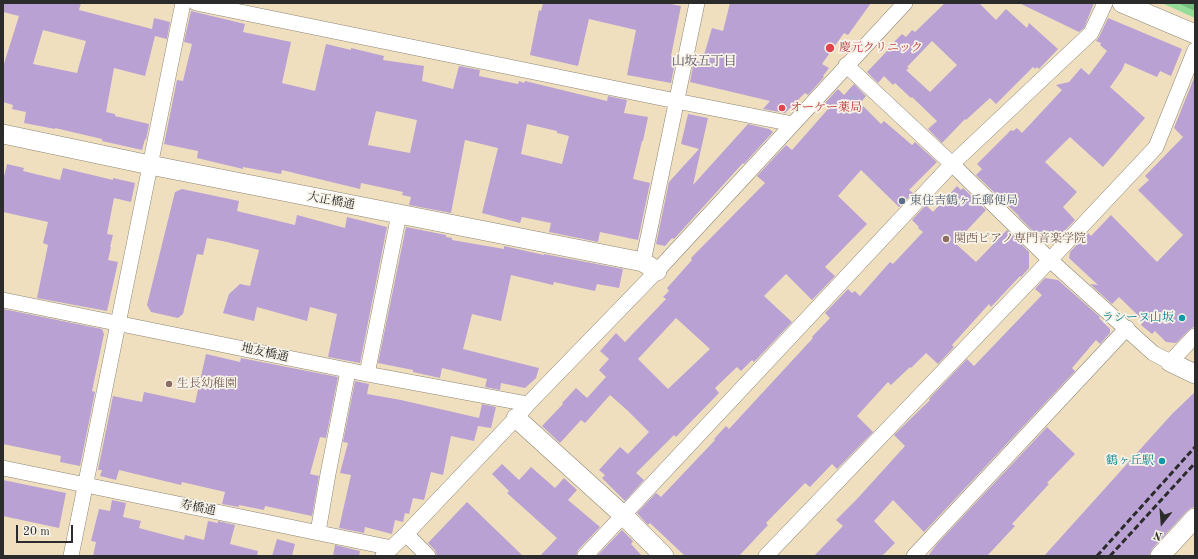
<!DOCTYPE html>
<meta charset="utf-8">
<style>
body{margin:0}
#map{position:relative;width:1198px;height:559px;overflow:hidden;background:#efdfbf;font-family:"Old Standard TT",serif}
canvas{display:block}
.frame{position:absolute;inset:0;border:4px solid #2b2b2b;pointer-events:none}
.north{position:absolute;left:1142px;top:503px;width:40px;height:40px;-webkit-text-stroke:3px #f7f3e8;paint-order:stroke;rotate:197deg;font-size:11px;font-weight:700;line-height:16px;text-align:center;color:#2b2b2b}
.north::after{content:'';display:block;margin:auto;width:14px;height:18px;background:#2b2b2b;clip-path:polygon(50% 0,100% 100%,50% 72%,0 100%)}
.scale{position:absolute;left:16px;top:525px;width:57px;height:18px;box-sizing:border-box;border:2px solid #2b2b2b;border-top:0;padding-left:5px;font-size:12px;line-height:14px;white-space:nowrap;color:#2b2b2b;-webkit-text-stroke:3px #f7f3e8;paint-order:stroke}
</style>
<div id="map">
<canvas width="1198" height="559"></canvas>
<div class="frame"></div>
<div class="north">N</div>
<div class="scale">20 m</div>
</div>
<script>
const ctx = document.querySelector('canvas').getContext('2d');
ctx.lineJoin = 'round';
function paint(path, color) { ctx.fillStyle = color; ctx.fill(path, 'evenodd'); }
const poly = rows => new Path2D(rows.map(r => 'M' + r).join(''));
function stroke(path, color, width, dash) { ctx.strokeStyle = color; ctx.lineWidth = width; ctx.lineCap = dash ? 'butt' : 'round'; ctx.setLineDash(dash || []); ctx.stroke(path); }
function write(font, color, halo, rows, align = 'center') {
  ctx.font = font + ' "Old Standard TT","Noto Serif JP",serif'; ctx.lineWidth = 3.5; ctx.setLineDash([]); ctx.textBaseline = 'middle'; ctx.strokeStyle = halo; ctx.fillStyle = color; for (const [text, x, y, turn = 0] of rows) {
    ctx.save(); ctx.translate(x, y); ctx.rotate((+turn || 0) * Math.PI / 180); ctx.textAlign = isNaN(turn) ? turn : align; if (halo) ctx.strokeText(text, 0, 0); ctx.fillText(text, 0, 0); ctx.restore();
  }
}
paint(poly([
 [1162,3,1195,3,1195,18]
]), '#94dd99');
paint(poly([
 [1178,3,1195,3,1195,11]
]), '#77bc81');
paint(poly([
 [3,3,81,3,79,10,152,29,154,18,170,22,167,39,155,36,145,76,114,68,106,112,115,114,115,116,149,124,146,140,145,139,142,150,102,141,102,139,55,128,55,129,24,123,26,112,12,109,13,105,3,102,3,67,19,16,3,12],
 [43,30,86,41,77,73,33,64],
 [543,3,666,3,681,6,671,56,676,57,671,83,627,75,636,30,589,19,578,66,530,55,539,10,541,11],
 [730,3,871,3,848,35,844,33,822,64,829,68,823,76,824,77,808,95,805,93,785,113,763,109,770,101,690,82,694,61,702,62,712,28,723,31],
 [945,3,979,3,996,20,1006,9,1027,28,1029,23,1058,49,1039,69,1037,67,1035,69,1033,67,996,104,990,98,966,120,965,119,942,143,928,129,937,121,912,97,911,98,895,83,893,85,884,76,878,83,867,72,890,48,889,47,902,34,906,37,912,30,915,32],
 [932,41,957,65,930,92,906,70,909,68,907,67],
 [1019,3,1094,3,1084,28,1079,32],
 [191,11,245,24,243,32,291,42,282,83,315,91,326,44,351,50,351,48,384,56,383,60,424,66,422,81,453,89,459,66,480,70,479,76,518,84,519,81,524,83,525,81,607,101,608,96,627,100,624,113,648,117,643,141,642,141,633,179,650,183,638,240,600,232,598,242,549,232,551,223,522,217,520,223,482,213,498,148,465,140,451,213,409,205,411,197,402,195,403,192,361,183,360,189,282,170,281,174,243,167,243,169,197,158,198,151,164,144,177,80,183,81,192,44,184,42],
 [376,111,417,120,410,153,368,145],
 [527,124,557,131,557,133,569,136,562,164,521,154],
 [1108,18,1182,49,1171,76,1160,71,1157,77,1125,63,1122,70,1110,87,1145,118,1103,167,1070,137,1045,162,1077,192,1063,207,1075,220,1056,240,1037,235,1019,217,1019,216,976,175,982,169,977,164,1011,130,1013,131,1017,128,1022,133,1062,90,1056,85,1069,82,1081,68,1089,75,1107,51,1100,45,1101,43,1096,41,1099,37],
 [1194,78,1195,326,1189,330,1176,343,1166,342,1155,331,1152,334,1141,325,1144,321,1119,297,1112,304,1090,284,1098,285,1069,258,1070,252,1088,233,1091,236,1111,215,1157,262,1183,235,1138,190,1149,180,1145,176,1183,137,1174,128],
 [854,84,866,96,860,103,881,124,884,121,912,145,915,142,937,162,909,190,913,193,899,207,861,170,838,196,867,224,825,267,835,276,812,300,786,274,764,296,792,322,754,362,752,360,741,371,737,367,715,388,719,393,676,437,674,435,636,473,644,480,625,501,602,478,605,475,599,470,620,447,628,454,649,432,627,410,610,395,585,423,581,420,560,443,542,426,563,404,562,403,576,388,587,398,606,377,599,370,609,359,600,351,616,333,625,342,666,299,663,297,669,291,667,288,692,260,691,258,765,183,757,176,786,145,792,150,829,108,823,105,838,89,844,95],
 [676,318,710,349,668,389,638,359],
 [688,114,708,118,693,185,748,124,769,129,773,132,744,164,743,163,674,239,672,238,665,246,656,244,669,182,699,149,681,144],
 [7,164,24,168,23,171,60,180,63,168,113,180,113,178,135,183,131,202,114,198,107,234,113,235,110,247,111,247,108,260,118,262,107,311,37,298,48,245,43,243,48,222,3,212,3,181],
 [957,186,961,190,963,188,986,210,955,243,976,262,1007,230,1029,252,1029,268,1021,277,1020,276,991,307,989,304,952,345,954,347,938,364,926,353,911,368,910,367,891,385,888,382,857,416,873,432,837,469,832,464,810,487,805,483,766,523,768,525,739,556,685,556,650,523,648,525,637,513,656,493,661,497,715,440,714,439,726,426,729,429,813,338,812,337,830,318,825,313,848,289,852,293,855,291,860,296,890,262,893,264,923,232,918,228,919,227,912,220,926,205,933,212],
 [182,189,239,201,237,211,295,225,297,215,345,228,347,217,387,227,360,363,328,357,337,314,310,307,307,321,257,307,254,321,223,313,229,294,240,284,250,286,259,250,227,242,207,238,203,255,197,254,183,314,178,318,151,312,147,305,175,192],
 [406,227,446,235,446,237,452,238,452,240,504,249,504,246,544,255,544,254,623,269,619,288,597,284,595,291,554,282,553,285,511,275,501,321,472,314,463,349,539,368,536,378,525,388,501,383,500,390,485,387,487,379,442,368,440,378,413,372,413,370,378,363],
 [1045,278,1058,280,1100,317,1099,318,1110,329,1110,333,1100,344,1096,340,1072,368,1075,371,924,532,893,500,874,521,895,543,882,556,814,556,843,526,836,520,857,499,905,446,894,435,930,400,929,399,967,359,974,366,1042,295,1035,289],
 [3,309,102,329,104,334,92,391,95,392,80,466,60,462,61,456,3,444],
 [206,354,240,362,241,358,338,377,326,438,320,437,310,474,319,476,312,516,265,506,264,510,239,505,239,507,222,504,225,492,182,482,181,485,119,470,116,480,100,476,102,470,98,470,113,396,142,402,144,392,195,403],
 [355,381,369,384,367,394,401,400,479,418,482,404,496,407,491,428,478,426,474,441,451,436,443,475,431,472,424,500,413,498,409,514,405,513,403,522,395,520,392,534,365,527,364,533,339,528,351,475,340,473,348,443,343,442],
 [1195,392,1195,507,1191,508,1187,511,1152,549,1149,556,1044,556,1172,414],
 [1047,427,1075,454,1047,483,1049,484,1012,524,1015,526,987,556,928,556,937,544],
 [502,464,519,480,531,467,555,488,564,478,577,490,568,500,600,527,578,550,576,556,540,556,557,538,507,493,509,491,492,474],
 [3,480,66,493,59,528,3,516],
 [112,500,126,503,123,517,141,521,139,528,184,540,185,535,204,540,208,521,218,523,218,521,235,525,230,544,258,551,257,556,93,556,96,542,91,541,99,509,110,511],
 [467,502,523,556,437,556,435,550,428,543],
 [622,530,633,541,631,544,642,556,597,556],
 [277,539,295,544,292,556,272,556],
 [335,545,360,551,359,556,333,556]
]), '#b9a1d4');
const minor = poly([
 [196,3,676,101,793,124],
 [846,65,952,164,1050,260,1153,353,1170,362,1195,336],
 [643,262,697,3],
 [3,300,367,374,528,404],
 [367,374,399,214],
 [3,468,392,548],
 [318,532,328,474,348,371],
 [406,534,428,556],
 [71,556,183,3],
 [383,556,406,534,516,418,528,404,657,271,905,3],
 [585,556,952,164,1091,33,1105,3],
 [766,556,1050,260,1156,147,1195,50],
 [914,556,1127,328]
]);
const tertiary = poly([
 [1122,3,1195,34],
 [3,134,150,165,643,262,657,271],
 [1170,362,1195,374],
 [516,418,623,515,664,556],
 [1160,556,1195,518]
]);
stroke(minor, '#8d8575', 16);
stroke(tertiary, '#8d8575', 20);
stroke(minor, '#fff', 15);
stroke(tertiary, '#fff', 19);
stroke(poly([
 [1097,556,1195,447],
 [1110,556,1195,463]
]), '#2b2b2b', 3, [6, 3]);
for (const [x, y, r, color] of [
 [830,48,5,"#e0444e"],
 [782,108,4,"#e0444e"],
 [902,201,4,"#5c6f8a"],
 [946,239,4,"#8d6e63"],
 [1182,318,4,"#0f9aa8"],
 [169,384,4,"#8d6e63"],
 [1162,461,4,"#0f9aa8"]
]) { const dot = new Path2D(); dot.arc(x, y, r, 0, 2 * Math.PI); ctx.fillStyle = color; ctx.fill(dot); stroke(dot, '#f7f3e8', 1.5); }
write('12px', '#be3a42', '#f7f3e8', [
 ["慶元クリニック",839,48],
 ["オーケー薬局",790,108]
], 'left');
write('12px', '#2b2b2b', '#f7f3e8', [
 ["大正橋通",331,201,11],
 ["地友橋通",265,353,12],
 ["寿橋通",198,508,11]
]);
write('12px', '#4e5e75', '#f7f3e8', [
 ["東住吉鶴ヶ丘郵便局",910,201]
], 'left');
write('12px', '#785e54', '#f7f3e8', [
 ["関西ピアノ専門音楽学院",954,239],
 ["生長幼稚園",177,384]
], 'left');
write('12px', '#0d838f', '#f7f3e8', [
 ["ラシーヌ山坂",1174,318],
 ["鶴ヶ丘駅",1154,461]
], 'right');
write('13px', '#5d5466', '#f7f3e8', [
 ["山坂五丁目",704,62]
]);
</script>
